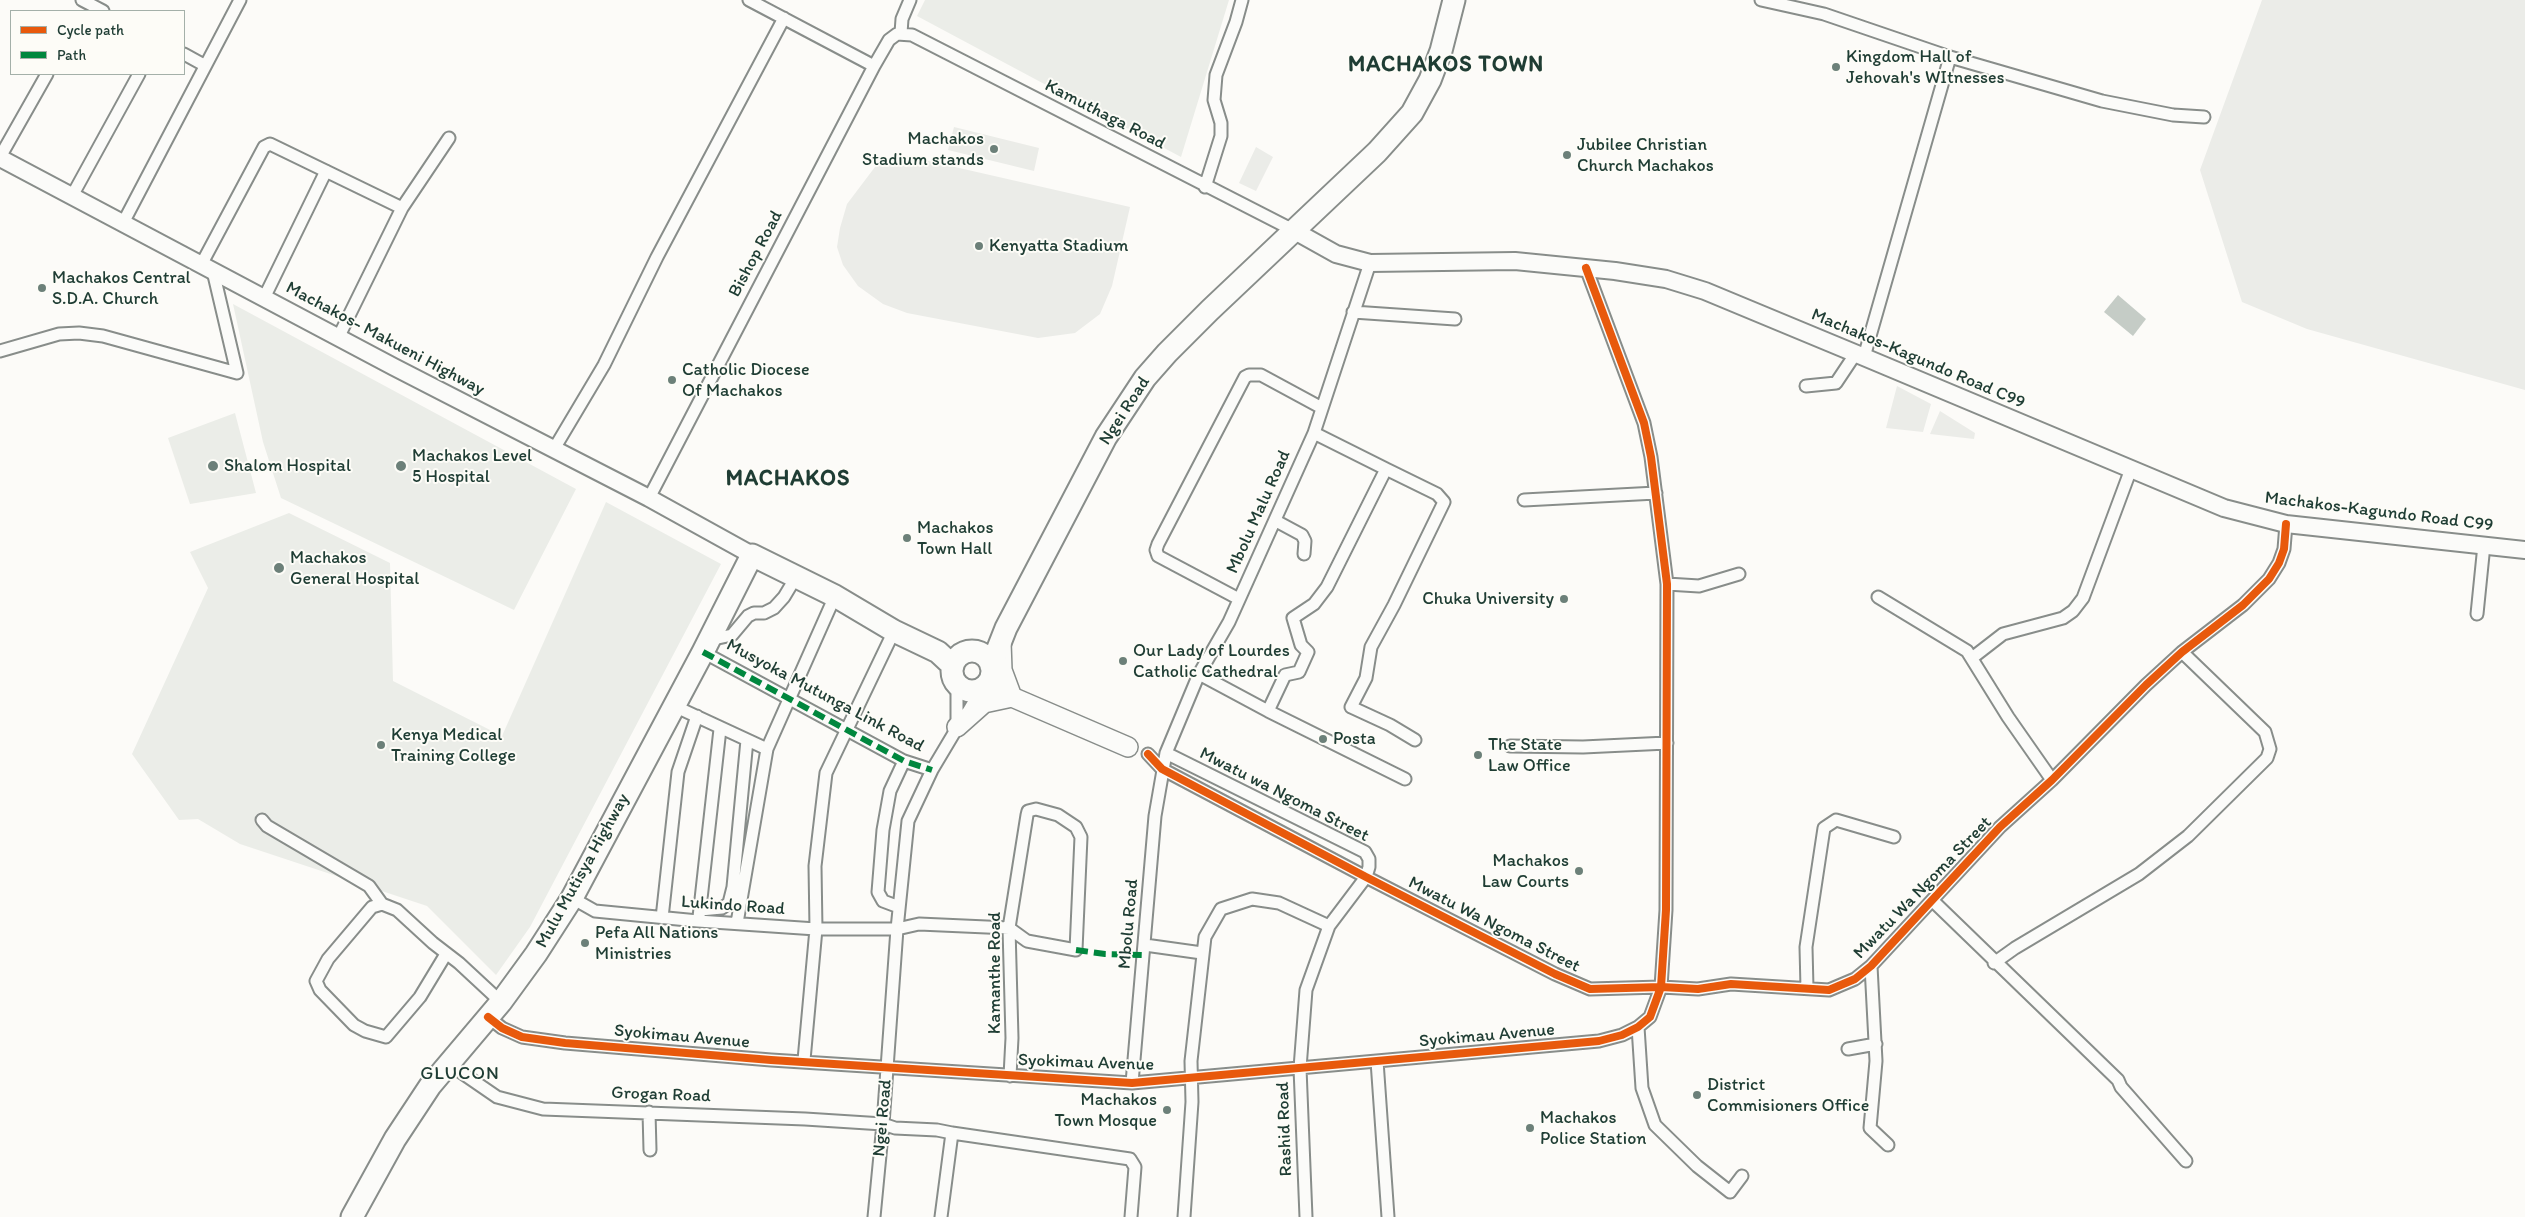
<!DOCTYPE html>
<style>
body{margin:0}
#map{position:relative;width:2525px;height:1217px;overflow:hidden;background:#fcfbf8;font-family:Itim,sans-serif}
canvas{display:block}
.legend{position:absolute;left:10px;top:10px;width:175px;height:65px;box-sizing:border-box;background:#fdfcf7;border:1px solid #a4b0a9;margin:0;padding:6px 9px;list-style:none;font-size:15px;color:#1f3d34}
.legend li{display:flex;align-items:center;gap:10px;height:25px}
.legend b{width:25px;border:1px solid #a4b0a9}
</style>
<div id="map">
<canvas width="2525" height="1217"></canvas>
<ul class="legend">
<li><b style="height:6px;background:#e8590c"></b>Cycle path</li>
<li><b style="height:6px;background:#00873e"></b>Path</li>
</ul>
</div>
<script>
const ctx = document.querySelector('canvas').getContext('2d');
ctx.lineJoin = 'round';
function paint(path, color) { ctx.fillStyle = color; ctx.fill(path, 'evenodd'); }
const poly = rows => new Path2D(rows.map(r => 'M' + r).join(''));
function stroke(path, color, width, dash) { ctx.strokeStyle = color; ctx.lineWidth = width; ctx.lineCap = dash ? 'butt' : 'round'; ctx.setLineDash(dash || []); ctx.stroke(path); }
function write(font, color, halo, rows, align = 'center') {
  ctx.font = font + ' Itim,sans-serif'; ctx.lineWidth = 4; ctx.setLineDash([]); ctx.textBaseline = 'middle'; ctx.strokeStyle = halo; ctx.fillStyle = color; for (const [text, x, y, turn = 0] of rows) {
    ctx.save(); ctx.translate(x, y); ctx.rotate((+turn || 0) * Math.PI / 180); ctx.textAlign = isNaN(turn) ? turn : align; if (halo) ctx.strokeText(text, 0, 0); ctx.fillText(text, 0, 0); ctx.restore();
  }
}
paint(poly([
 [925,0,1229,0,1181,157,917,16],
 [233,304,576,489,514,610,281,498,263,442],
 [235,413,256,493,190,504,168,438],
 [606,502,721,564,530,927,496,975,427,906,240,844,198,819,179,820,132,754,208,588,190,552,289,513,390,563,393,681,502,736]
]), '#ebede8');
paint(poly([
 [2262,0,2525,0,2525,390,2307,329,2242,302,2200,170],
 [954,127,1039,148,1034,171,948,150],
 [1256,147,1273,157,1256,191,1239,183],
 [898,154,1130,207,1112,286,1100,314,1075,333,1038,338,907,313,883,304,858,286,843,265,837,247,840,228,847,204,878,163],
 [1897,386,1931,404,1923,432,1886,428],
 [1940,411,1975,433,1974,439,1930,434]
]), '#ebece8');
paint(poly([
 [2118,295,2146,319,2133,336,2104,312]
]), '#c5ccc6');
const street = poly([
 [82,0,103,11],
 [749,0,874,66],
 [1761,0,1824,14,1950,57,2102,101,2173,115,2204,117],
 [901,33,902,19,910,0],
 [184,54,204,65],
 [0,157,47,74],
 [1205,187,1221,136,1221,123,1214,100,1216,75,1236,22,1242,0],
 [72,196,139,74],
 [123,223,240,0],
 [201,265,264,147,270,144,402,208],
 [264,298,326,171],
 [1353,312,1455,319],
 [338,338,402,208,449,138],
 [0,351,59,334,79,333,103,336,237,373,213,271],
 [1864,357,1950,57],
 [1806,386,1836,383,1856,353],
 [554,449,604,365,657,257,784,18],
 [1386,469,1437,494,1444,502,1394,605,1371,647,1366,678,1351,707,1390,725,1415,740],
 [649,498,874,66,889,40,897,34,912,35,1293,230],
 [1524,500,1656,493],
 [1276,521,1302,535,1305,541,1304,554],
 [1667,584,1699,586,1739,574],
 [1878,597,1967,651,2008,717,2052,780],
 [1239,599,1158,556,1156,550,1158,544,1245,377,1249,375,1261,375,1322,408],
 [2477,614,2484,545],
 [709,640,732,635,748,616,754,613,764,613,774,608,784,597,796,577],
 [703,652,904,761,932,770],
 [1972,658,2003,634,2063,618,2073,611,2083,598,2131,469],
 [1199,674,1268,711,1405,779],
 [957,685,957,727],
 [672,705,767,749,835,596],
 [969,710,982,688],
 [1268,711,1285,675,1299,672,1308,652,1301,645,1293,618,1314,604,1327,587,1386,469,1314,433],
 [1510,746,1583,747,1667,743],
 [1166,753,1365,852,1369,859,1369,867,1366,877,1329,926,1306,990,1300,1068,1306,1217],
 [1148,754,1162,769,1366,877,1555,974,1590,989,1661,987,1698,989,1731,984,1829,990,1855,979,1871,966,2000,827,2052,780,2146,685,2182,652,2243,605,2269,579,2279,563,2284,549,2286,524],
 [262,820,267,826,369,886,382,904],
 [572,898,595,911,698,921,816,929,897,929,919,924,1009,928,1027,941,1076,950,1081,837,1076,827,1058,815,1036,809,1028,811,1027,815,1009,928,1012,1038,1010,1076],
 [1933,901,2118,1080,2121,1087,2186,1161],
 [899,907,883,901,878,892,883,830,890,791,904,761],
 [700,910,722,908,729,903,733,887,747,740],
 [699,917,720,729],
 [662,918,678,772,697,716],
 [737,923,767,749],
 [1145,945,1202,953],
 [446,954,420,997,386,1037,365,1031,354,1025,320,990,316,981,328,959,372,907,382,904,397,910,433,943,459,963,501,1002],
 [1994,963,2015,948,2139,874,2188,836,2267,758,2270,749,2265,732,2182,652],
 [1871,966,1876,1061,1870,1128,1888,1145],
 [1807,988,1806,947,1824,828,1836,820,1894,837],
 [488,1017,502,1028,522,1037,565,1043,771,1060,1132,1083,1599,1041,1622,1035,1638,1027,1650,1017,1661,987,1666,910,1667,584,1651,457,1644,423,1586,268],
 [1638,1027,1642,1088,1655,1125,1697,1166,1730,1192,1742,1176],
 [1848,1049,1876,1044],
 [804,1060,816,929,815,866,826,773,894,631],
 [1377,1061,1388,1217],
 [449,1064,497,1097,543,1109,805,1119,883,1124,895,1128,937,1130,952,1133],
 [1132,1083,1155,816,1166,753,1199,674,1229,622,1314,433,1370,263],
 [649,1112,650,1150],
 [874,1217,883,1124,897,929,908,821,932,770,960,723],
 [941,1217,952,1133,1130,1159,1135,1167,1131,1217],
 [1184,1217,1192,1102,1191,1061,1205,937,1221,909,1252,899,1279,903,1329,926]
]);
const secondary = poly([
 [0,158,394,367,649,498,752,555],
 [1293,230,1336,254,1370,263,1515,261,1615,271,1666,279,1705,291,1864,357,2224,508,2286,524,2525,550]
]);
const primary = poly([
 [987,683,1012,697,1128,747],
 [957,727,984,703,1012,697,1002,670,1001,642]
]);
const highway = poly([
 '952 671a20 20 0 1 1 40 0a20 20 0 1 1-40 0Z',
 [991,666,1006,628,1106,437,1145,378,1167,353,1210,310,1377,152,1412,113,1430,80,1441,51,1454,0],
 [352,1217,395,1139,430,1086,501,1002,536,954,572,898,703,652,752,555,835,596,894,631,938,652,953,666]
]);
stroke(street, '#888d8a', 15);
stroke(secondary, '#888d8a', 20);
stroke(primary, '#888d8a', 22);
stroke(highway, '#888d8a', 25);
stroke(street, '#fbfbf9', 11);
stroke(secondary, '#fbfbf9', 16);
stroke(primary, '#fbfbf9', 19);
stroke(highway, '#fbfbf9', 21);
stroke(poly([
 [703,652,904,761,932,770],
 [1076,950,1105,954,1144,955]
]), '#00873e', 6, [12, 6]);
stroke(poly([
 [1148,754,1162,769,1366,877,1555,974,1590,989,1661,987,1698,989,1731,984,1829,990,1855,979,1871,966,2000,827,2052,780,2146,685,2182,652,2243,605,2269,579,2279,563,2284,549,2286,524],
 [488,1017,502,1028,522,1037,565,1043,771,1060,1132,1083,1599,1041,1622,1035,1638,1027,1650,1017,1661,987,1666,910,1667,584,1651,457,1644,423,1586,268]
]), '#e8590c', 8);
for (const [x, y, r, color] of [
 [1836,67,5,"#6c8079"],
 [994,149,5,"#6c8079"],
 [1567,155,5,"#6c8079"],
 [979,246,5,"#6c8079"],
 [42,288,5,"#6c8079"],
 [672,380,5,"#6c8079"],
 [213,466,6,"#6c8079"],
 [401,466,6,"#6c8079"],
 [907,538,5,"#6c8079"],
 [279,568,6,"#6c8079"],
 [1564,599,5,"#6c8079"],
 [1123,661,5,"#6c8079"],
 [1323,739,5,"#6c8079"],
 [381,745,5,"#6c8079"],
 [1478,755,5,"#6c8079"],
 [1579,871,5,"#6c8079"],
 [585,943,5,"#6c8079"],
 [1697,1095,5,"#6c8079"],
 [1167,1110,5,"#6c8079"],
 [1530,1128,5,"#6c8079"]
]) { const dot = new Path2D(); dot.arc(x, y, r, 0, 2 * Math.PI); ctx.fillStyle = color; ctx.fill(dot); stroke(dot, '#fdfcf7', 2); }
write('18px', '#1f3d34', '#fdfcf7', [
 ["Kingdom Hall of",1846,57],
 ["Jehovah's WItnesses",1846,78],
 ["Machakos",984,139,"right"],
 ["Stadium stands",984,160,"right"],
 ["Jubilee Christian",1577,145],
 ["Church Machakos",1577,166],
 ["Kenyatta Stadium",989,246],
 ["Machakos Central",52,278],
 ["S.D.A. Church",52,299],
 ["Catholic Diocese",682,370],
 ["Of Machakos",682,391],
 ["Machakos Level",412,456],
 ["5 Hospital",412,477],
 ["Shalom Hospital",224,466],
 ["Machakos",917,528],
 ["Town Hall",917,549],
 ["Machakos",290,558],
 ["General Hospital",290,579],
 ["Chuka University",1554,599,"right"],
 ["Our Lady of Lourdes",1133,651],
 ["Catholic Cathedral",1133,672],
 ["Kenya Medical",391,735],
 ["Training College",391,756],
 ["Posta",1333,739],
 ["The State",1488,745],
 ["Law Office",1488,766],
 ["Machakos",1569,861,"right"],
 ["Law Courts",1569,882,"right"],
 ["Pefa All Nations",595,933],
 ["Ministries",595,954],
 ["District",1707,1085],
 ["Commisioners Office",1707,1106],
 ["Machakos",1157,1100,"right"],
 ["Town Mosque",1157,1121,"right"],
 ["Machakos",1540,1118],
 ["Police Station",1540,1139]
], 'left');
write('18px', '#1f3d34', '#fdfcf7', [
 ["Kamuthaga Road",1105,115,27],
 ["Bishop Road",756,254,-62],
 ["Machakos- Makueni Highway",385,339,28],
 ["Machakos-Kagundo Road C99",1918,359,23],
 ["Ngei Road",1125,411,-57],
 ["Mbolu Malu Road",1259,512,-66],
 ["Machakos-Kagundo Road C99",2379,512,7],
 ["Musyoka Mutunga Link Road",825,696,28],
 ["Mwatu wa Ngoma Street",1284,795,27],
 ["Mulu Mutisya Highway",583,871,-61],
 ["Mwatu Wa Ngoma Street",1923,888,-46],
 ["Lukindo Road",733,906,4],
 ["Mbolu Road",1129,924,-85],
 ["Mwatu Wa Ngoma Street",1494,925,27],
 ["Kamanthe Road",995,973,-90],
 ["Syokimau Avenue",1487,1036,-5],
 ["Syokimau Avenue",682,1037,5],
 ["Syokimau Avenue",1086,1063,2],
 ["Grogan Road",661,1095,2],
 ["Ngei Road",883,1118,-85],
 ["Rashid Road",1285,1129,-92]
]);
ctx.letterSpacing = '1px';
write('19px', '#1f3d34', '#fdfcf7', [
 ["GLUCON",460,1074]
]);
ctx.letterSpacing = '0px';
ctx.letterSpacing = '1px';
write('bold 22px', '#1f3d34', '#fdfcf7', [
 ["MACHAKOS TOWN",1446,65],
 ["MACHAKOS",788,479]
]);
ctx.letterSpacing = '0px';
</script>
